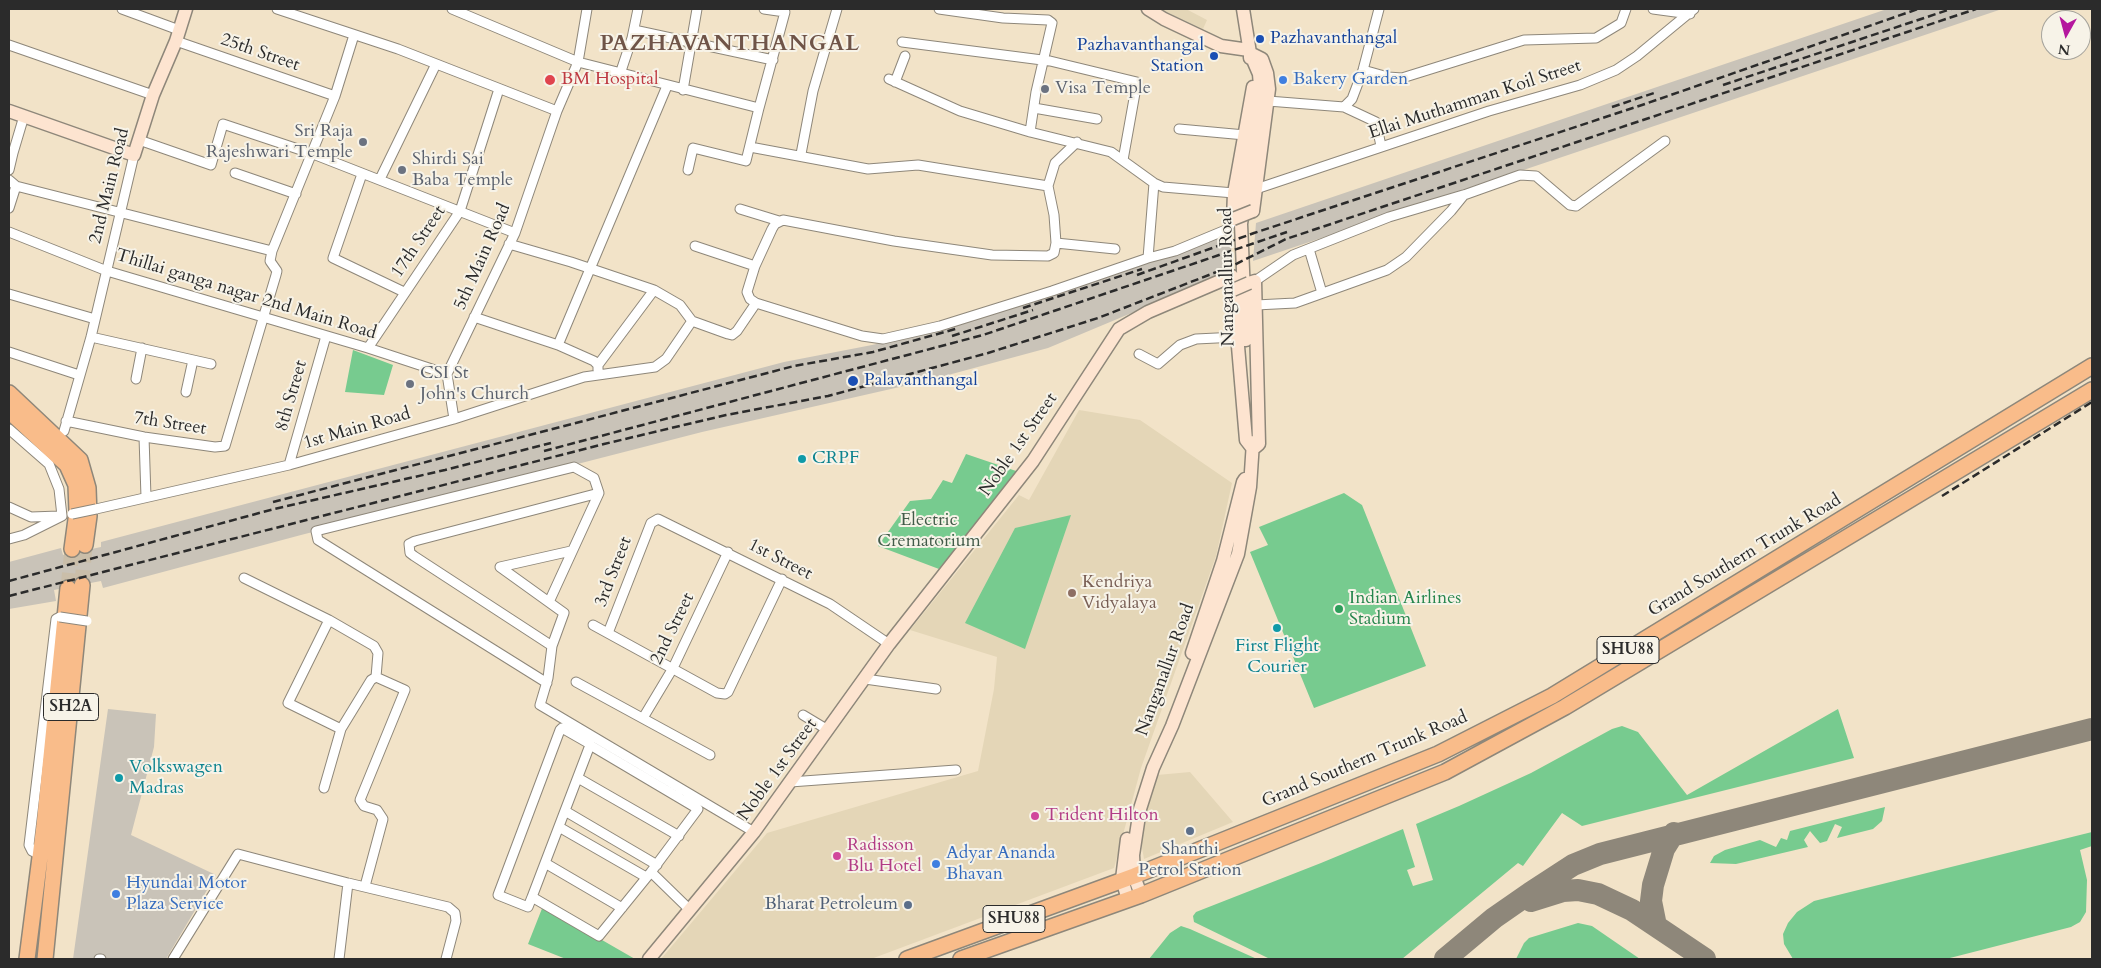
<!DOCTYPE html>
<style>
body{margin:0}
#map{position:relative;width:2101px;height:968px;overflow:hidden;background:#f2e3c8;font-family:Cardo,serif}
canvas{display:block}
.frame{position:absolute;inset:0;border:10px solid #2b2b2b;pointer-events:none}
.north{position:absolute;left:2041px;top:10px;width:50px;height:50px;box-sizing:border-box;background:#f7f3e8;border:1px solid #a5a39c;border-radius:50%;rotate:187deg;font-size:14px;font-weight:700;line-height:20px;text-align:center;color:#2b2b2b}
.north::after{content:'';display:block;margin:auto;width:18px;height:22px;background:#b5179e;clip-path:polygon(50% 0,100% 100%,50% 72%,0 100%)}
</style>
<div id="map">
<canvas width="2101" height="968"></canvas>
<div class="frame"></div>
<div class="north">N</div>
</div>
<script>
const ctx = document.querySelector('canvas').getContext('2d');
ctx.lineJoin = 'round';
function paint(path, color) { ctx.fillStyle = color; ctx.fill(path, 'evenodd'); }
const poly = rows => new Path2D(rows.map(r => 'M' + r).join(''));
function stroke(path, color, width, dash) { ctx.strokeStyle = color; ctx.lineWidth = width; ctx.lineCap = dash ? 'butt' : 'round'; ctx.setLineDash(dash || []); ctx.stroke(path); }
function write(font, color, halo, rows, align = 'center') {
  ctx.font = font + ' Cardo,serif'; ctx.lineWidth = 4; ctx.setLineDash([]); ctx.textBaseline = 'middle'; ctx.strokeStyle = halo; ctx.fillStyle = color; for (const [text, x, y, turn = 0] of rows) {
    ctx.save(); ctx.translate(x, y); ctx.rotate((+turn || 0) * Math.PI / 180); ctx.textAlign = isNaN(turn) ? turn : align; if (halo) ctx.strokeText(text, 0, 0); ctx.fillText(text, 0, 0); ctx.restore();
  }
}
paint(poly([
 [1160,9,1186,9,1207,20,1203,29],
 [1079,410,1140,420,1232,483,1216,556,1141,768,1114,868,871,959,661,959,767,833,978,771,994,689,997,657,910,630,1019,495,1029,500],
 [1190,772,1233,822,1144,859,1139,831,1157,775]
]), '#e4d6b7');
paint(poly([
 [1887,9,2002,9,1253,261,1256,223],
 [1231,231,1232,271,1048,348,926,381,702,432,301,535,103,588,101,581,54,590,56,601,9,609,9,562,61,548,63,555,101,547,101,542,784,362,872,345,946,328],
 [108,709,156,714,154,747,131,835,216,875,166,959,73,959]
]), '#c9c3b8');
paint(poly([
 [353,350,393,365,384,395,345,392],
 [966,454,1019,472,939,569,878,546,910,501,931,499,943,480,952,483],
 [1344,493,1362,505,1426,666,1314,708,1250,552,1268,545,1259,527],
 [1071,515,1025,649,965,623,1015,528],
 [1838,709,1854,758,1582,826,1562,813,1523,866,1518,863,1402,959,1270,959,1194,922,1193,916,1196,912,1321,863,1403,829,1415,867,1407,870,1413,886,1433,880,1416,824,1459,806,1531,773,1612,729,1622,726,1638,732,1687,795],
 [1885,807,1882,821,1873,829,1837,838,1842,827,1835,824,1827,841,1820,843,1810,831,1804,840,1808,847,1736,864,1710,863,1714,856,1725,850,1760,840,1776,847,1781,838,1787,840,1790,831],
 [2092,832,2092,846,2080,850,2087,880,2086,912,2080,922,2071,927,1946,959,1793,959,1784,944,1783,934,1788,923,1797,912,1814,901],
 [543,906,635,959,566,959,528,944],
 [1578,923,1592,926,1640,959,1516,959,1524,943,1529,938],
 [1181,926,1190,929,1257,959,1149,959,1170,933]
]), '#77cb8f');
stroke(poly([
 [1531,901,1563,891,1578,890,1598,894,1632,910,1705,959],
 [1656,926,1651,901,1653,885,1664,849,1674,833],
 [1445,959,1494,918,1530,893,1573,865,1600,854,2092,729]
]), '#8e877a', 22);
stroke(poly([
 [82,585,85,545],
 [68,588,72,549]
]), '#cabea9', 15, [15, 8]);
const street = poly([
 [122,9,179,30],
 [277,9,398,49,557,111],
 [452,9,578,62,759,108,746,161,693,148,688,170],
 [939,9,1003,18,1048,20,1052,23,1036,92,1030,132],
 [1653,9,1690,14],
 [634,30,773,60],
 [176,41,335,96],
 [902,42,1050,61,1137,82,1123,160],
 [9,45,153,95],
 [1363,70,1388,77,1402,78,1524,40,1596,38,1621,23,1626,9],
 [620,74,632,38,638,9],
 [889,79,960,111,1030,132,1111,152,1154,183,1163,187,1234,193],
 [895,82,905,56],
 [683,90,697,9],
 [1268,101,1344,107,1352,99,1363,70,1379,9],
 [1344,107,1376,122,1381,146],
 [759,108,785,12,764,9],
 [1034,108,1097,119],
 [1179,129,1245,135],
 [139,140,211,165,223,124,313,154,515,233],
 [750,147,868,169,918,165,1048,186,1055,163,1077,142],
 [9,152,13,153,9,170],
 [13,153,24,116],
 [801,154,813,91,837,9],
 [235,173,296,194],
 [362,174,333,258,404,292],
 [380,179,436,64],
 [9,180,16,186,272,251,335,96,354,35],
 [1048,186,1054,215,1056,243],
 [1256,189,1489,111,1580,85,1616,70,1637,56,1694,9],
 [9,208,16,186],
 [740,209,779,221],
 [9,232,107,271,368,348,447,374],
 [509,244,571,262,654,290,680,305,692,321,728,334,732,335,737,331,756,303],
 [695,246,755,266],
 [1115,249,1056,243,1054,253,1048,256,992,255,894,241,783,220,775,224,772,229,755,266,747,292,750,299,756,303,862,336,883,339,940,326,1052,291,1148,258,1175,251,1228,229,1233,219],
 [1309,249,1322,293],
 [1148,258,1154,183],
 [1255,281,1293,255,1389,217,1463,195],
 [9,294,95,319],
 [1256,305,1295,303,1387,270,1406,257,1451,211,1464,195,1520,175,1536,176,1570,205,1576,206,1665,141],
 [474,317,558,345,667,86],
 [91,337,211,364],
 [558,345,594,361,598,365,598,370],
 [368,348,460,211,499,89],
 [9,352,79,375],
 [1139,354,1158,364,1180,345,1196,339,1237,337],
 [598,365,654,290],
 [447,374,515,233,557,111,578,62,587,9],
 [447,374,454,419],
 [136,379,142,348],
 [186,392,193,360],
 [66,421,144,437,215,447,225,446,276,275,277,271,270,261,272,251],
 [9,429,49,464,59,489,62,516,24,535,9,539],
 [64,431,91,337,134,155],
 [144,437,146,497],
 [289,465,326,336],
 [9,507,31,517,59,516],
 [96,509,289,465,454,419,584,377,655,367,666,359,692,321],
 [571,551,500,567,564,613,552,646,548,678,540,705,754,832],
 [244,578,329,620],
 [593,625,717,693,725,694,728,692,782,579],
 [608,633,651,523,658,519,830,604,889,644],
 [552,646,414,556,410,553,409,544,415,541,599,493],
 [865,679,936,689],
 [576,682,710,755],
 [547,683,318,540,316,531,574,467,594,478,599,493,549,602],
 [803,715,828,730],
 [643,718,673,668,728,552],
 [578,778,679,836],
 [790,782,956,770],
 [324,788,341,729],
 [565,811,657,865],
 [559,827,646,877],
 [40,855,32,851,29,845,56,619,60,617],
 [545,863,622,908],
 [651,872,599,936,532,897,590,745,698,809,651,872,690,910],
 [365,886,383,819,377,810,364,806,360,800,405,690,376,677,371,680,341,729,288,703,329,620,374,646,378,653,376,677],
 [532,897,528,907,498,895,560,730,562,728,590,744],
 [99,959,101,959],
 [173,959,238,854,348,883,448,907,455,913,456,921,446,959],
 [339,959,348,883]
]);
const secondary = poly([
 [1148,9,1164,19,1221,46,1249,50],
 [1243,9,1250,53,1259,74,1260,86,1241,224,1246,340],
 [1250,58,1250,53,1262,59,1267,73,1269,89,1253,211],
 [9,111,134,155,153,95,176,41,186,9],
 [1233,219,1234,193,1253,87],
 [1192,653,1223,561,1243,482,1245,479],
 [1127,839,1122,879,1128,900],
 [1141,895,1134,876,1133,855,1140,809,1153,768,1172,726,1238,554,1250,487,1253,442],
 [649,959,754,832,889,644,1033,461,1119,329,1148,312,1232,276,1246,440,1253,449,1259,444,1255,281,1249,283]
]);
const primary = poly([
 [9,393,80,460,88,488,89,516,85,545],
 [9,411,67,465,76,485,77,512,72,549],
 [27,959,44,826,68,588],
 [45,959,82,585],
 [907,959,1134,876,1438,754,1552,696,2092,366],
 [961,959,1141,895,1445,772,1565,707,2092,390]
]);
stroke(street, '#8e877a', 11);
stroke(secondary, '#8e877a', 15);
stroke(primary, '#8e877a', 18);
stroke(street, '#fff', 9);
stroke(secondary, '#fde4d0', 12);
stroke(primary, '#f9bc8a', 15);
stroke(poly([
 [1723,85,1951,9],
 [1612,107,1657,92],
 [1137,275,1254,233,1642,105,1918,9],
 [1023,308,1142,269],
 [952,336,1033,310],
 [544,451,983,335,1287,232],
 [1942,496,2092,402],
 [273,502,794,366,873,352,959,328],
 [9,581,274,509,445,470,551,443],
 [9,596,604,444,726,415,828,396,988,353,1098,318,1232,266,1286,239,1976,9]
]), '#2b2b2b', 2.5, [8, 4]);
const streetBridge = poly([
 [72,514,96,509],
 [60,617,87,621]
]);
const secondaryBridge = poly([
 [1233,219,1253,211],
 [1233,290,1249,283]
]);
stroke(streetBridge, '#8e877a', 11, []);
stroke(secondaryBridge, '#8e877a', 15, []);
stroke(streetBridge, '#fff', 9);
stroke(secondaryBridge, '#fde4d0', 12);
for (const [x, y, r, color] of [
 [1260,39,5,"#1a4fb4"],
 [1214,56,5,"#1a4fb4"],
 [550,80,6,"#e0444e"],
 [1283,80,5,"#3f7fe0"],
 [1045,89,5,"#6b7280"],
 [363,142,5,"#6b7280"],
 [402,170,5,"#6b7280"],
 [853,381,6,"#1a4fb4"],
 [410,384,5,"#6b7280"],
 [802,459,5,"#0f9aa8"],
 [1072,593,5,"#8d6e63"],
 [1339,609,5,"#2e9e5b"],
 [1277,628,5,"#0f9aa8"],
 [119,778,5,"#0f9aa8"],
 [1035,816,5,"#d1479c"],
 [1190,831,5,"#5c6f8a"],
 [837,856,5,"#d1479c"],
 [936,864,5,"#3f7fe0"],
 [116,894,5,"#3f7fe0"],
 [908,905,5,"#5c6f8a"]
]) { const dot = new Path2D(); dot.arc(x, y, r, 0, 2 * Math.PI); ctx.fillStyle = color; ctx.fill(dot); stroke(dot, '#f7f3e8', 2); }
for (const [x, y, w] of [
 [1628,650,62],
 [71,707,55],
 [1014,919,62]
]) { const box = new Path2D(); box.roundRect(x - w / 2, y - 13.5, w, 27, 4); ctx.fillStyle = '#f7f3e8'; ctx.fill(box); stroke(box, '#2b2b2b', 1); }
write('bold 16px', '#2b2b2b', null, [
 ["SHU88",1628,650],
 ["SH2A",71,707],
 ["SHU88",1014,919]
]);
write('18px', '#164399', '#f7f3e8', [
 ["Pazhavanthangal",1270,39],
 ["Pazhavanthangal",1204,46,"right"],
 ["Station",1204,67,"right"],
 ["Palavanthangal",864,381]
], 'left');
write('18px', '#2b2b2b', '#f7f3e8', [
 ["25th Street",260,53,19],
 ["Ellai Muthamman Koil Street",1475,100,-18],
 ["2nd Main Road",110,186,-76],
 ["17th Street",419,242,-56],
 ["5th Main Road",483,257,-66],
 ["Nanganallur Road",1228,277,-91],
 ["Thillai ganga nagar 2nd Main Road",246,295,17],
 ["8th Street",292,396,-74],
 ["7th Street",170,424,9],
 ["1st Main Road",357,429,-16],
 ["Noble 1st Street",1019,445,-55],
 ["Grand Southern Trunk Road",1745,556,-31],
 ["1st Street",780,560,27],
 ["3rd Street",614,572,-69],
 ["2nd Street",673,629,-64],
 ["Nanganallur Road",1166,670,-70],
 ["Grand Southern Trunk Road",1365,760,-23],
 ["Noble 1st Street",778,770,-54]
]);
write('18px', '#be3a42', '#f7f3e8', [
 ["BM Hospital",561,80]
], 'left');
write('18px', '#366cbe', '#f7f3e8', [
 ["Bakery Garden",1293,80],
 ["Adyar Ananda",946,854],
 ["Bhavan",946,875],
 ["Hyundai Motor",126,884],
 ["Plaza Service",126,905]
], 'left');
write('18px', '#5b616d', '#f7f3e8', [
 ["Visa Temple",1055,89],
 ["Sri Raja",353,132,"right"],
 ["Rajeshwari Temple",353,153,"right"],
 ["Shirdi Sai",412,160],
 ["Baba Temple",412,181],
 ["CSI St",420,374],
 ["John's Church",420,395]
], 'left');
write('18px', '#0d838f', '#f7f3e8', [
 ["CRPF",812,459],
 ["First Flight",1277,647,"center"],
 ["Courier",1277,668,"center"],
 ["Volkswagen",129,768],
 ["Madras",129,789]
], 'left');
write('18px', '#425b49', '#f7f3e8', [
 ["Electric",929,521],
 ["Crematorium",929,542]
]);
write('18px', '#785e54', '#f7f3e8', [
 ["Kendriya",1082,583],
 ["Vidyalaya",1082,604]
], 'left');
write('18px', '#27864d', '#f7f3e8', [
 ["Indian Airlines",1349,599],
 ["Stadium",1349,620]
], 'left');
write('18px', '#b23c85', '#f7f3e8', [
 ["Trident Hilton",1045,816],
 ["Radisson",847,846],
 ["Blu Hotel",847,867]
], 'left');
write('18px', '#4e5e75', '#f7f3e8', [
 ["Shanthi",1190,850],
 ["Petrol Station",1190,871],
 ["Bharat Petroleum",898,905,"right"]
]);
ctx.letterSpacing = '1px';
write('bold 22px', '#6f5448', '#f7f3e8', [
 ["PAZHAVANTHANGAL",730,45]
]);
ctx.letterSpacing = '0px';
</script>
